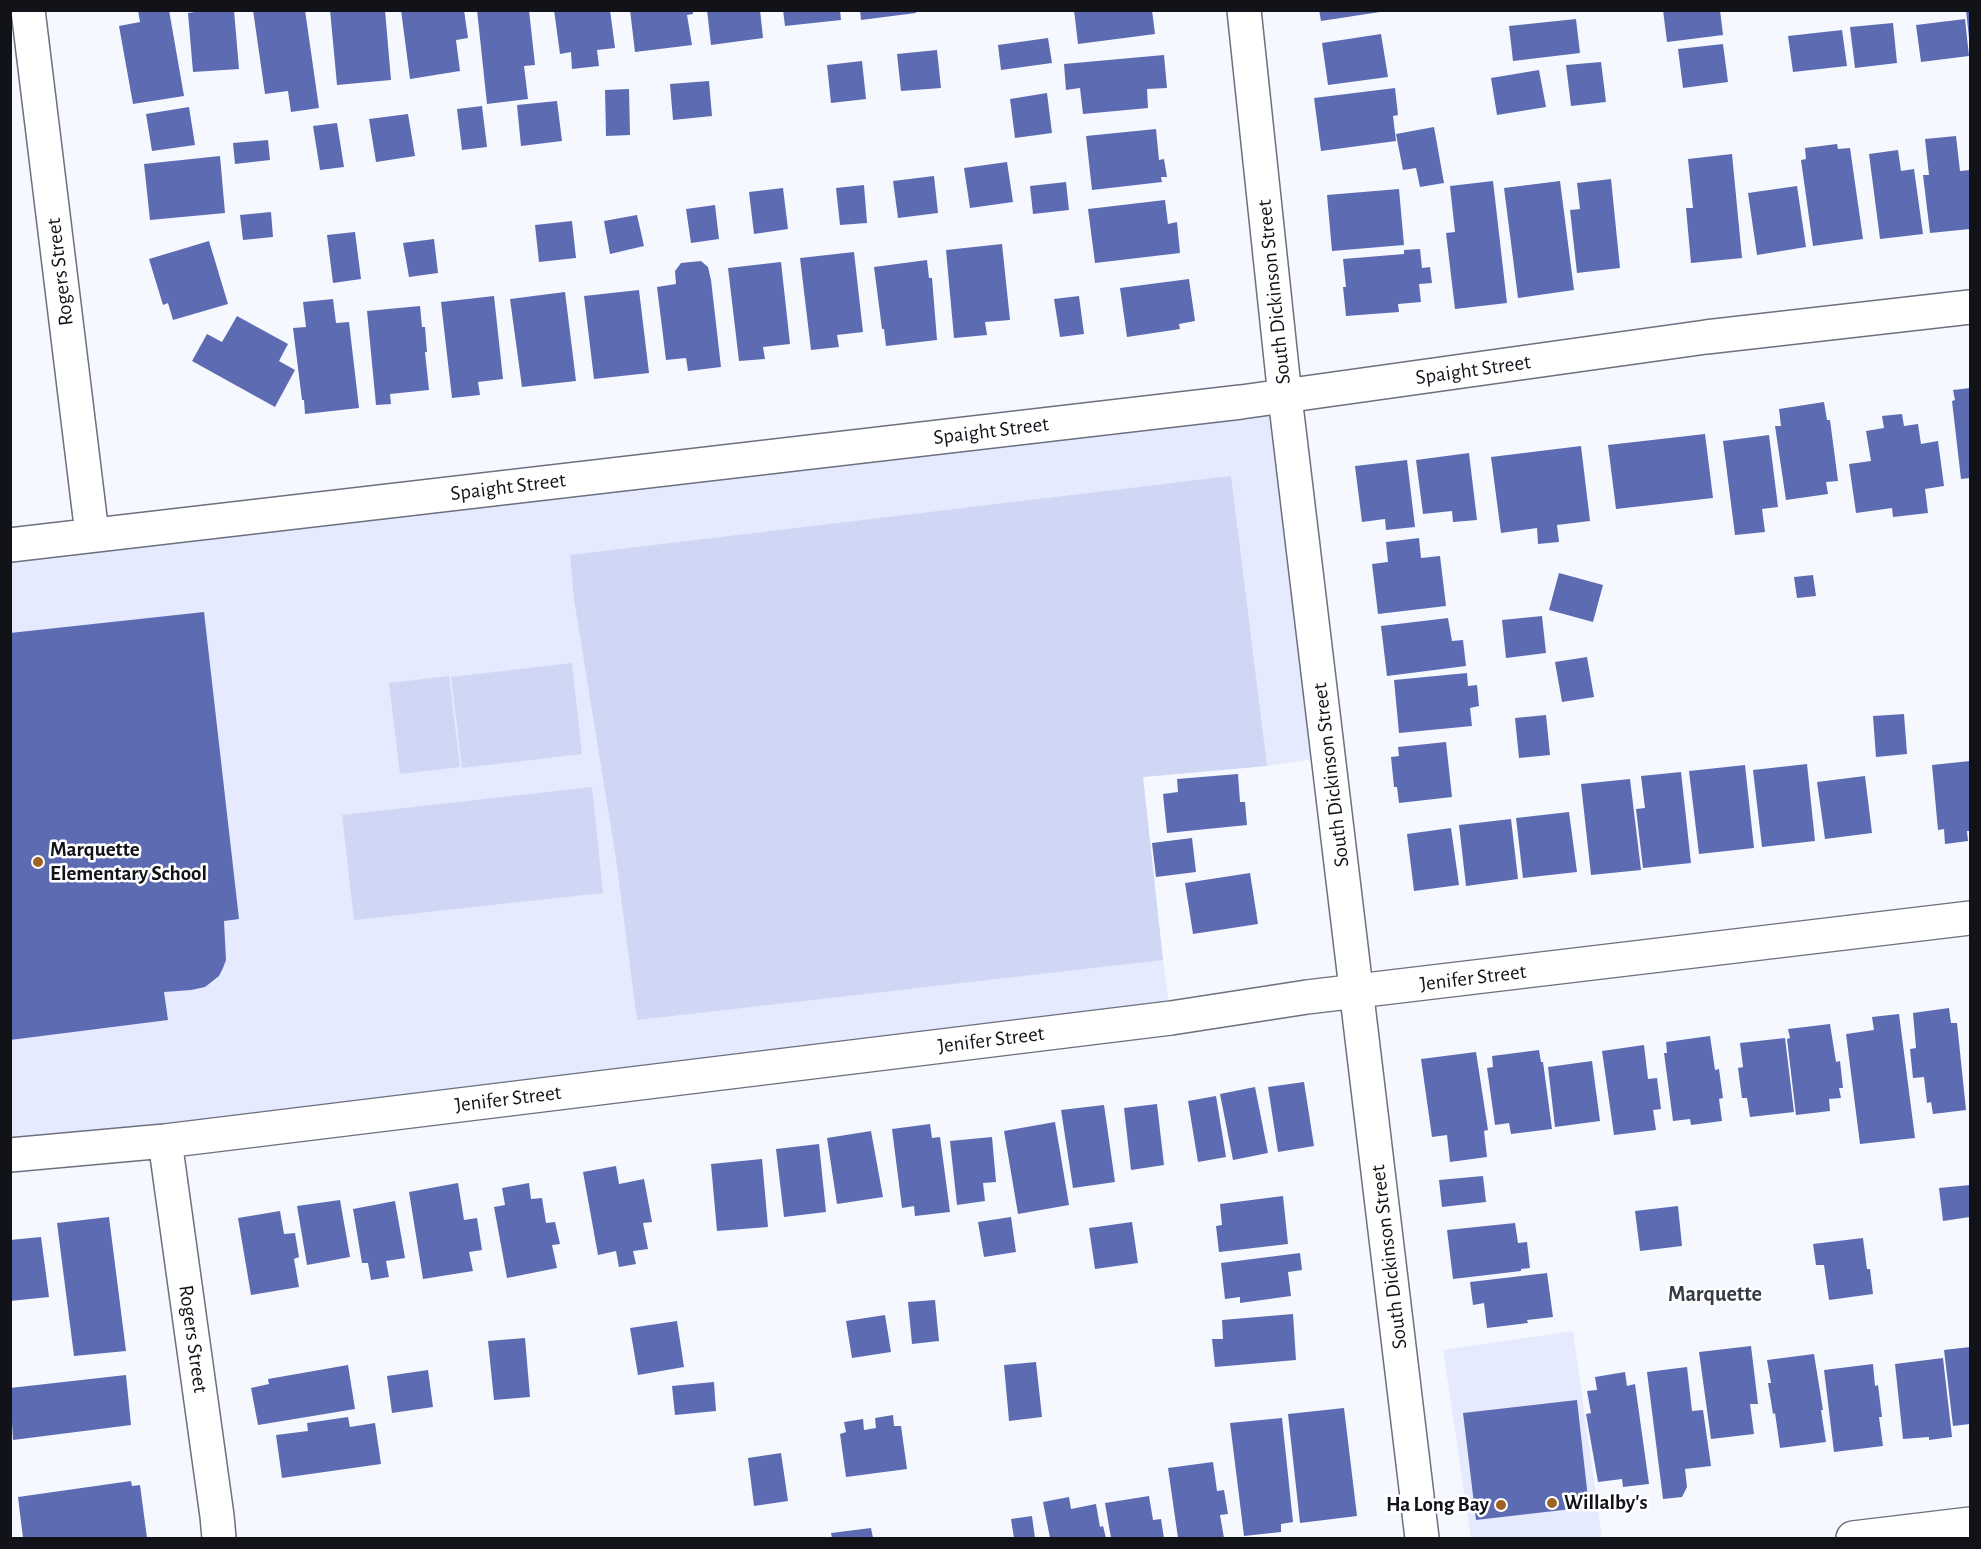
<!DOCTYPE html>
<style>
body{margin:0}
#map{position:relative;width:1981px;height:1549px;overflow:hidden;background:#f6f8ff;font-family:"Alegreya Sans",sans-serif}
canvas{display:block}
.frame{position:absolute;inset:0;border:12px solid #111319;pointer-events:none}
</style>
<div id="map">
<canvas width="1981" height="1549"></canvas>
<div class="frame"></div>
</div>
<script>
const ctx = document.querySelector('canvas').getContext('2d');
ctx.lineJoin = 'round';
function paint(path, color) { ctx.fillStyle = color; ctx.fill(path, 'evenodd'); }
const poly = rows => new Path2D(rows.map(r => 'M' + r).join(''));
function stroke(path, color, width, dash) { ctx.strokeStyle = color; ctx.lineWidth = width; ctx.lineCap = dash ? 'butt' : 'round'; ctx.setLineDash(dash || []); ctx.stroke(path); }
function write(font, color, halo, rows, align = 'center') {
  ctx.font = font + ' "Alegreya Sans",sans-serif'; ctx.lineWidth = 5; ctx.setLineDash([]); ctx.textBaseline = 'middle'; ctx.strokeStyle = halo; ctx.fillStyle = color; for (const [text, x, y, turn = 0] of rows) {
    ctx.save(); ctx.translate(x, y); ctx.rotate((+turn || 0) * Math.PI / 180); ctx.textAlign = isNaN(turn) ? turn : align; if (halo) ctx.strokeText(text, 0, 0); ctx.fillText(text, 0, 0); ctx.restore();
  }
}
paint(poly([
 [1285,397,1329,757,1267,766,1143,777,1163,960,1171,1018,11,1155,10,545],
 [1573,1331,1602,1538,1471,1538,1443,1350]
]), '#e5eafe');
paint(poly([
 [1231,476,1267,766,1143,777,1163,960,637,1020,616,859,574,599,570,555],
 [572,663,582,754,462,768,451,677],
 [449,676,460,767,400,774,389,683],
 [592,787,603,893,354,920,342,815]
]), '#cfd7f5');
paint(poly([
 [138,10,169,10,184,96,133,104,119,26,140,22],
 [209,10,234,10,239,69,193,72,188,13],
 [253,10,305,10,319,108,291,112,288,91,265,94],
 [330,10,385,10,391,80,337,85],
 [401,10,464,10,468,38,456,40,460,71,410,79],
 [477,10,529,10,535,65,524,66,528,99,487,104],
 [554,10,610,10,615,48,597,50,599,66,572,69,571,52,560,54],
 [630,10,693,10,693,14,687,15,692,45,635,52],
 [707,10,760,10,763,38,711,45],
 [783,10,840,10,841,20,785,26],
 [860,10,916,10,916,13,861,20],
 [1074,10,1152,10,1155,34,1078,44],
 [1319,10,1380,10,1380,12,1321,21],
 [1663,10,1720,10,1723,35,1667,42],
 [1966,10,1970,10,1970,38,1969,38],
 [1576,19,1580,53,1513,61,1509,26],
 [1965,19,1969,56,1921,62,1916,25],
 [1893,23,1897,63,1855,68,1850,27],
 [1842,30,1847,66,1793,72,1788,36],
 [1381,34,1388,77,1328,85,1322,43],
 [1048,38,1052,63,1001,70,998,45],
 [1723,44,1728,82,1683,88,1678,49],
 [937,50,941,88,901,91,897,54],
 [1164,55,1167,88,1147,89,1148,108,1083,114,1080,88,1066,90,1064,64],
 [862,61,866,99,831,103,827,65],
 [1601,62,1606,102,1571,106,1566,65],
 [1539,70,1546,107,1497,115,1491,78],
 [709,81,712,116,673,120,670,84],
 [1395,88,1398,115,1393,116,1396,141,1321,151,1314,98],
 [629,89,630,135,606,136,605,90],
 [1047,93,1052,133,1015,138,1010,99],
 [557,101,562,141,521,146,517,105],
 [482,106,487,147,462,150,457,109],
 [189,107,195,145,152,151,146,114],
 [408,114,415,156,376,162,369,119],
 [337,123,344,167,320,170,313,126],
 [1434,127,1444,183,1420,187,1416,168,1403,170,1396,134],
 [1156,129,1159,160,1164,159,1167,177,1161,177,1162,182,1092,190,1086,136],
 [1956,136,1960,171,1970,170,1970,229,1930,233,1923,175,1929,175,1925,139],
 [268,140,270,160,235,164,233,143],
 [1837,144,1838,149,1850,148,1863,239,1813,246,1801,160,1806,159,1805,148],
 [1898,150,1901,171,1914,169,1923,234,1880,239,1869,154],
 [1732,154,1742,258,1691,263,1686,208,1693,208,1688,159],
 [220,156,225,213,150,220,144,164],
 [1007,162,1013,202,970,208,964,168],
 [934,176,938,213,898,218,893,181],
 [1611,179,1620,268,1577,273,1570,210,1580,209,1577,183],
 [1493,181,1507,303,1455,309,1446,233,1455,232,1450,186],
 [1560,181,1574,290,1518,298,1504,188],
 [1066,182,1069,210,1033,214,1030,186],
 [864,185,867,223,840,225,836,188],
 [1797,186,1806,247,1757,255,1748,193],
 [783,188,788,229,754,234,749,192],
 [1399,189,1404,245,1332,251,1327,195],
 [1165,200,1168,224,1177,222,1180,253,1095,263,1088,209],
 [715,205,719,239,691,243,686,209],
 [271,212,273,237,243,240,240,215],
 [637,215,644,246,610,254,604,221],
 [572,221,576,258,539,262,535,225],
 [355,232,361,279,333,283,327,235],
 [434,239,438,273,409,277,403,243],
 [209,241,228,304,173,320,168,303,163,305,149,259],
 [1002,244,1010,320,985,322,987,335,954,338,946,250],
 [1420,249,1422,268,1430,267,1432,283,1419,284,1421,302,1398,304,1399,312,1346,316,1343,287,1346,287,1343,259,1404,254,1404,250],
 [854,252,863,332,837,335,839,347,811,350,800,258],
 [927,260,929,278,932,278,937,340,886,346,884,329,882,329,874,267],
 [701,261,708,267,711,280,721,367,688,371,686,358,666,360,657,287,676,284,675,271,681,263],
 [781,262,790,344,763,347,765,359,739,361,728,268],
 [1189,279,1195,321,1179,324,1180,329,1127,337,1120,288],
 [639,290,649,373,594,379,584,296],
 [565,292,576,381,522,387,510,299],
 [494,296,503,379,478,382,480,395,452,398,441,302],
 [1079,296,1084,334,1060,337,1054,299],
 [333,299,336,323,349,322,359,408,305,414,304,400,302,400,293,328,306,327,303,302],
 [420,306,422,327,425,327,427,352,425,352,429,390,390,394,391,404,376,405,367,311],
 [237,316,288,344,279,361,295,370,275,407,192,361,207,334,222,342],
 [1970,388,1970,478,1961,479,1952,401,1955,400,1953,390],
 [1824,402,1827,420,1830,420,1838,481,1826,482,1828,494,1786,500,1775,426,1781,426,1779,409],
 [1902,414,1904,426,1918,424,1921,444,1938,441,1944,486,1925,489,1928,513,1893,517,1892,508,1856,513,1849,464,1871,461,1866,431,1884,428,1882,416],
 [1705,434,1713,498,1616,509,1608,445],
 [1769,435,1778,507,1762,509,1765,532,1735,535,1723,441],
 [1581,446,1590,521,1557,525,1559,542,1538,544,1537,528,1501,533,1491,457],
 [1469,453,1477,520,1453,522,1452,511,1423,514,1416,460],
 [1407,460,1415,527,1386,530,1385,519,1362,522,1355,466],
 [1419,538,1421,558,1440,556,1446,606,1378,614,1372,564,1388,562,1386,542],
 [1559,573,1603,585,1593,622,1549,610],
 [1813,575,1816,596,1797,598,1794,577],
 [204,612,239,919,224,921,226,960,223,968,219,976,205,987,191,990,164,992,168,1020,10,1040,10,633],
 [1542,616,1546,653,1506,658,1502,620],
 [1448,618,1452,641,1463,640,1466,666,1387,676,1381,626],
 [1587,657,1594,697,1562,702,1555,662],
 [1467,673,1468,686,1477,685,1479,706,1470,708,1472,726,1399,733,1394,680],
 [1904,714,1907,754,1876,757,1873,716],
 [1546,715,1550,755,1519,758,1515,718],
 [1446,742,1452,797,1399,803,1397,787,1394,787,1391,757,1399,756,1398,747],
 [1970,761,1970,831,1967,831,1968,841,1945,844,1944,829,1938,830,1932,765],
 [1807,764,1815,841,1762,847,1753,770],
 [1745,765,1754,848,1699,854,1689,771],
 [1681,772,1691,863,1643,868,1636,809,1645,808,1641,776],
 [1238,774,1240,802,1245,802,1247,825,1167,833,1163,794,1178,792,1177,779],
 [1865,776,1872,833,1825,839,1817,782],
 [1630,779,1641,870,1591,875,1581,784],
 [1569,812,1577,872,1523,878,1516,818],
 [1511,819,1518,879,1466,886,1459,825],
 [1451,828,1459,885,1414,891,1407,834],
 [1192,838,1196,872,1156,877,1152,843],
 [1250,873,1258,924,1193,934,1185,883],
 [1949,1008,1951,1023,1957,1023,1966,1110,1933,1114,1931,1102,1927,1103,1924,1077,1913,1078,1910,1049,1916,1048,1913,1013],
 [1899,1014,1915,1138,1860,1144,1846,1034,1874,1030,1872,1017],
 [1830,1024,1836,1062,1840,1061,1843,1088,1839,1088,1841,1098,1829,1099,1830,1111,1796,1115,1787,1039,1790,1038,1788,1029],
 [1710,1036,1715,1070,1719,1069,1723,1098,1719,1099,1722,1121,1691,1125,1690,1119,1673,1121,1664,1053,1667,1053,1666,1042],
 [1785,1038,1794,1112,1750,1117,1747,1098,1742,1098,1738,1068,1743,1067,1740,1043],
 [1644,1045,1648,1079,1657,1078,1661,1109,1653,1110,1656,1130,1614,1135,1602,1051],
 [1539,1050,1541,1062,1543,1062,1552,1129,1511,1134,1509,1123,1495,1125,1487,1068,1493,1067,1492,1056],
 [1476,1052,1488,1130,1484,1131,1487,1157,1450,1162,1447,1135,1432,1137,1421,1059],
 [1592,1061,1600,1121,1555,1127,1548,1067],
 [1304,1082,1314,1146,1278,1152,1268,1087],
 [1255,1087,1268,1153,1233,1160,1220,1094],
 [1216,1096,1226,1157,1198,1162,1188,1101],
 [1157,1104,1164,1165,1131,1170,1124,1108],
 [1104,1105,1115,1182,1073,1188,1061,1110],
 [1055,1122,1069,1205,1018,1214,1004,1131],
 [930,1124,932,1138,940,1137,950,1212,915,1216,914,1206,902,1208,892,1129],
 [871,1131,883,1197,837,1204,827,1138],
 [992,1137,996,1182,983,1183,985,1201,957,1205,950,1141],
 [819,1144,826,1212,784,1217,776,1149],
 [762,1159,768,1227,717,1231,711,1164],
 [616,1166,619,1184,644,1179,652,1222,643,1223,648,1249,633,1251,636,1264,619,1267,616,1251,598,1255,583,1172],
 [1483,1176,1486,1202,1442,1207,1439,1180],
 [458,1183,464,1220,477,1218,482,1250,469,1252,473,1271,423,1279,409,1192],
 [529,1183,531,1199,542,1198,546,1223,555,1222,560,1244,552,1245,557,1268,507,1278,494,1207,505,1205,502,1188],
 [1970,1185,1970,1217,1943,1221,1939,1188],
 [1283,1196,1288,1244,1219,1252,1216,1226,1222,1225,1220,1204],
 [340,1200,350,1257,307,1265,297,1206],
 [395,1201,405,1258,386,1261,389,1277,371,1280,368,1263,362,1263,353,1209],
 [1678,1206,1682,1246,1640,1251,1635,1211],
 [280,1211,284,1234,295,1233,299,1257,294,1259,299,1287,251,1295,238,1218],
 [109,1217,126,1351,74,1356,57,1223],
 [1011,1217,1016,1252,984,1257,978,1222],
 [1132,1222,1138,1263,1095,1269,1089,1228],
 [1515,1223,1518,1243,1527,1242,1530,1268,1521,1269,1521,1271,1453,1279,1447,1230],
 [41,1237,49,1297,10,1301,10,1240],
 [1863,1238,1867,1269,1870,1269,1873,1294,1829,1300,1824,1265,1816,1265,1813,1244],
 [1300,1253,1302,1270,1288,1272,1291,1296,1240,1303,1240,1297,1225,1299,1221,1263],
 [1547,1273,1553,1317,1527,1320,1528,1323,1487,1328,1484,1303,1473,1305,1470,1282],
 [935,1300,939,1341,912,1344,908,1302],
 [1293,1314,1296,1360,1215,1367,1212,1339,1223,1339,1222,1320],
 [885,1315,891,1352,852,1358,846,1321],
 [677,1321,684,1367,638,1375,630,1328],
 [525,1338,530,1397,494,1400,488,1341],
 [1751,1346,1758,1404,1750,1404,1754,1434,1711,1439,1699,1352],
 [1970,1347,1970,1424,1953,1426,1944,1350],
 [1814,1354,1823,1410,1821,1410,1826,1442,1780,1448,1775,1413,1773,1414,1768,1383,1771,1383,1767,1360],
 [1943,1358,1952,1437,1929,1440,1929,1437,1903,1439,1895,1364],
 [1036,1362,1042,1417,1009,1421,1004,1365],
 [1873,1364,1875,1386,1878,1385,1882,1417,1879,1417,1883,1446,1834,1452,1824,1370],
 [348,1365,355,1409,258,1425,251,1388,269,1384,268,1379],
 [1687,1367,1692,1411,1703,1410,1711,1466,1685,1469,1687,1487,1682,1497,1663,1499,1647,1372],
 [428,1370,433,1407,392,1413,387,1376],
 [1625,1372,1627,1386,1635,1384,1649,1484,1623,1487,1622,1479,1598,1482,1586,1414,1591,1413,1587,1391,1597,1390,1595,1377],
 [126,1375,131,1425,13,1440,10,1388],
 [714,1382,716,1411,675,1415,672,1386],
 [1577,1400,1589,1507,1476,1520,1463,1413],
 [1344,1408,1357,1516,1300,1523,1288,1414],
 [893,1415,894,1426,901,1426,907,1469,846,1477,840,1434,846,1432,844,1422,863,1419,864,1430,876,1428,875,1418],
 [348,1417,350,1427,375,1423,381,1464,282,1478,276,1435,308,1431,307,1423],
 [1282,1418,1293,1522,1281,1524,1281,1532,1244,1536,1230,1423],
 [781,1453,788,1501,754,1506,748,1458],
 [1213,1462,1217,1491,1224,1490,1228,1514,1220,1515,1224,1538,1178,1538,1168,1468],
 [131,1481,132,1486,140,1485,147,1538,23,1538,18,1497],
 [1149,1496,1153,1520,1161,1519,1164,1538,1111,1538,1105,1503],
 [1069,1497,1071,1509,1096,1504,1100,1527,1103,1526,1106,1538,1050,1538,1043,1502],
 [1032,1516,1035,1538,1014,1538,1011,1519],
 [871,1528,873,1538,832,1538,831,1533]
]), '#5d6cb2');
const minor = poly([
 [28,10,92,534],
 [1244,10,1285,397,1422,1538],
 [10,545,1241,402,1706,337,1970,307],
 [165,1141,217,1516,219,1538],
 [10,1155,165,1141,1171,1018,1307,997,1970,918],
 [1853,1538,1970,1524]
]);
stroke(minor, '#6c707f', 36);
stroke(minor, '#fff', 33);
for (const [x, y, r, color] of [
 [38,862,6,"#9e6324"],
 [1552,1503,6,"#9e6324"],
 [1501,1505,6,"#9e6324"]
]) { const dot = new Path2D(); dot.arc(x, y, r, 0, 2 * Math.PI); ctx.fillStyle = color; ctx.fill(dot); stroke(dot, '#fff', 2); }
write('21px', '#111319', '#fff', [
 ["Rogers Street",60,272,-97],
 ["South Dickinson Street",1274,292,-96],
 ["Spaight Street",1473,370,-8],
 ["Spaight Street",991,431,-7],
 ["Spaight Street",508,487,-7],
 ["South Dickinson Street",1331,775,-97],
 ["Jenifer Street",1473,978,-7],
 ["Jenifer Street",991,1040,-7],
 ["Jenifer Street",508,1099,-7],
 ["South Dickinson Street",1389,1257,-97],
 ["Rogers Street",193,1339,82]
]);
write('bold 21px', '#111319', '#fff', [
 ["Marquette",50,850],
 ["Elementary School",50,874],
 ["Willalby's",1564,1503],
 ["Ha Long Bay",1489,1505,"right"]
], 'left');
write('bold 22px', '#373b48', '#fff', [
 ["Marquette",1715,1294]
]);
</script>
